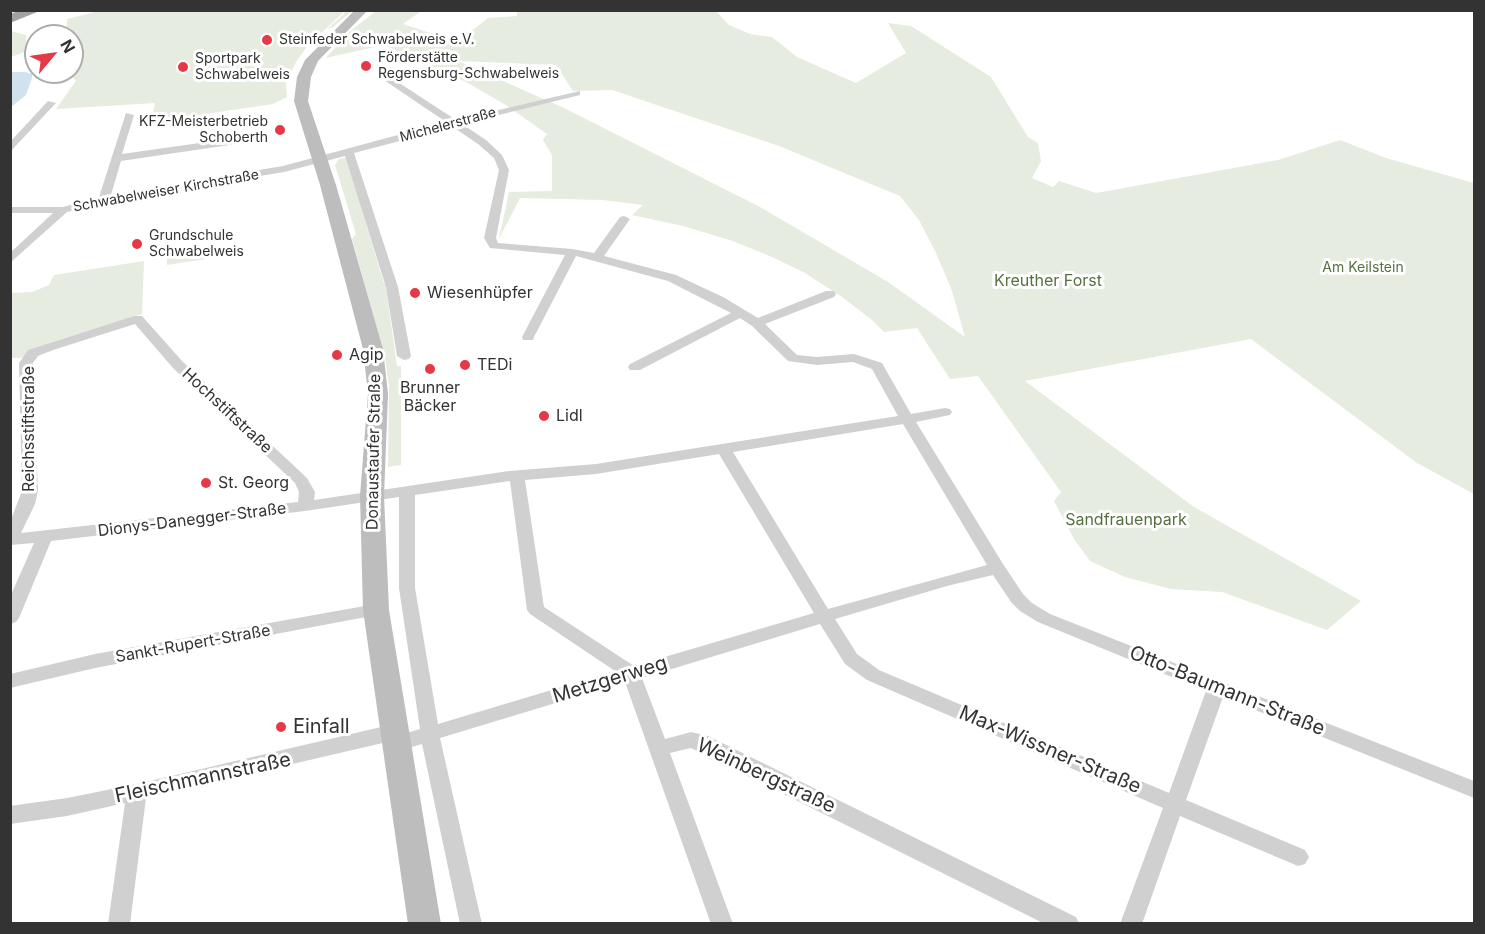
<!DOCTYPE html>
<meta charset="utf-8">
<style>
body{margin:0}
#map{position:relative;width:1485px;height:934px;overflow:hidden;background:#fff;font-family:Inter,sans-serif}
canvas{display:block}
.frame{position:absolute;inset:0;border:12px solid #333;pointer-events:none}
.north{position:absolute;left:24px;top:24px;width:60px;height:60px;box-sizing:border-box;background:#fff;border:2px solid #adadad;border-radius:50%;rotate:61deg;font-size:16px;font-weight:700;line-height:24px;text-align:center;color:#333}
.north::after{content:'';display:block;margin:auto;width:21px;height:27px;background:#e63946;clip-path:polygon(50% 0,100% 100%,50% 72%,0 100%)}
</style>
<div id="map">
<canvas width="1485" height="934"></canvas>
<div class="frame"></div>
<div class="north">N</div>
</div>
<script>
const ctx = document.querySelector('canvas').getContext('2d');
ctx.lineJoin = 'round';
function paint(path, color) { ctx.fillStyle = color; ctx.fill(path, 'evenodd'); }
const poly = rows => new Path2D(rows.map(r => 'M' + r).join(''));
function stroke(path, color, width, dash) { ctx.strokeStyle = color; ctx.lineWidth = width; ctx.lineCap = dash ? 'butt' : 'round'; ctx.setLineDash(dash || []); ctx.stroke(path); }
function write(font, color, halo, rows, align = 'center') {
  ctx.font = font + ' Inter,sans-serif'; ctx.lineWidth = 6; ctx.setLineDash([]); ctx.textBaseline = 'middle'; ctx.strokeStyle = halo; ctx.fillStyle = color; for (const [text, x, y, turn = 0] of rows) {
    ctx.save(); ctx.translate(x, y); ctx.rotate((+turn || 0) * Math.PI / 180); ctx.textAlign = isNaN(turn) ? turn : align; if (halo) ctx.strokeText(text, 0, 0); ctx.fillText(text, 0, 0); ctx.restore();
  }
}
paint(poly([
 [103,10,345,10,346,11,352,11,333,27,327,29,344,14,345,11,308,45,296,62,286,83,287,97,273,104,151,122,155,103,56,109,76,81,68,72,72,72,72,36,66,36,67,19],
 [715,10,729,25,750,34,772,37,797,57,856,83,906,53,888,23,911,26,991,77,1028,137,1038,143,1041,161,1032,178,1053,187,1059,181,1096,193,1278,160,1340,140,1386,158,1474,183,1474,494,1417,463,1251,339,1025,381,1194,507,1361,601,1327,630,1222,592,1171,589,1125,577,1090,561,1074,539,1054,501,1061,492,978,376,950,379,917,328,884,332,872,320,842,297,805,273,772,257,733,241,683,226,632,215,643,205,603,200,520,198,499,239,509,192,552,191,552,155,543,140,547,134,506,105,466,82,384,45,326,58,349,32,376,11,417,11,420,12,403,24,457,42,488,18,517,16,517,11],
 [458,61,556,65,573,91,612,90,624,94,779,146,900,196,919,220,937,255,952,291,965,337,888,282,760,207,566,109],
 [11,31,26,35,27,51,11,57],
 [346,158,347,164,351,163,349,170,352,177,355,177,356,180,353,181,359,200,363,200,364,203,360,204,384,283,389,283,390,286,386,287,397,366,401,366,401,465,388,467,389,386,385,358,352,239,356,234,335,165,339,159],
 [205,246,206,259,167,265,167,252],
 [144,261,142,314,49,343,21,358,11,358,11,293,32,292,49,285,54,275]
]), '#e6ecdf');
paint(poly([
 [11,72,25,72,32,74,32,78,26,95,11,107]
]), '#cfe2ee');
paint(poly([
 [384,73,456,120,580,91,580,95,462,124,486,140,502,155,509,170,496,238,498,243,572,249,594,253,620,217,624,216,630,219,604,256,676,275,723,297,758,318,826,291,834,291,836,294,834,297,765,324,797,355,817,357,854,354,882,363,911,414,945,408,950,409,952,412,950,415,916,422,1003,564,1023,594,1032,603,1050,614,1474,781,1474,798,1223,697,1186,800,1305,850,1309,857,1305,864,1298,866,1180,816,1142,924,1120,924,1163,808,867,680,845,664,820,624,642,678,665,739,691,732,708,736,1076,917,1079,924,1045,924,691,748,670,753,733,924,711,924,625,682,440,738,482,924,460,924,422,744,395,752,388,750,387,742,146,798,130,924,108,924,125,803,67,816,10,824,10,806,67,798,137,784,394,724,401,727,403,734,420,729,399,588,399,497,305,511,51,541,19,618,16,622,10,624,10,597,34,543,10,545,10,522,22,491,19,363,28,350,134,316,142,316,183,362,307,478,315,492,314,500,509,471,596,464,898,416,872,369,853,362,817,365,788,361,752,326,740,318,640,370,630,370,628,367,630,364,731,313,668,281,576,256,534,337,533,340,523,340,522,337,565,255,490,248,484,238,499,170,494,158,478,144,453,127,354,153,398,287,411,356,409,359,404,360,397,356,386,287,345,156,284,172,105,202,67,212,10,263,10,253,53,213,10,213,10,207,63,207,99,197,126,113,134,115,122,154,263,134,268,137,263,140,121,161,111,195,283,166,446,122,381,78,380,76,384,73],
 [135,324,173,368,295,483,299,492,298,502,21,533,35,504,38,491,33,363,38,356,53,350,135,324],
 [903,424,987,565,828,609,733,452,903,424],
 [719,454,814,613,634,666,544,607,525,480,596,474,719,454],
 [510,481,527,610,530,614,615,671,438,724,415,588,415,495,510,481],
 [993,575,1011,602,1020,611,1038,622,1206,691,1169,793,879,670,857,654,835,619,947,586,993,575],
 [48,101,56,103,10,152,10,142,48,101],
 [376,604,382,606,385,610,382,614,95,668,10,688,10,674,95,654,376,604]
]), '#d0d0d0');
paint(poly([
 [355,10,368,10,318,61,311,77,308,101,336,185,383,349,388,394,384,496,389,610,441,924,408,924,363,610,360,496,368,394,363,349,320,185,294,101,297,77,305,60,355,10]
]), '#bdbdbd');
paint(poly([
 [21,10,42,10,10,23,10,14,21,10]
]), '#a2a2a2');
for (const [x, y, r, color] of [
 [267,40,6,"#e63946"],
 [366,66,6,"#e63946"],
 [183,67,6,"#e63946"],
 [280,130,6,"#e63946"],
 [137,244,6,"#e63946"],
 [415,293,6,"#e63946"],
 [337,355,6,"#e63946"],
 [465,365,6,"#e63946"],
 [430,369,6,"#e63946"],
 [544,416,6,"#e63946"],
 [206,483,6,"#e63946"],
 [281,727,6,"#e63946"]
]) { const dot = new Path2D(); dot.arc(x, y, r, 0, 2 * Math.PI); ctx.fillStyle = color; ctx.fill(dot); stroke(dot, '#fff', 2); }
write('14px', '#333', '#fff', [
 ["Steinfeder Schwabelweis e.V.",279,40],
 ["Förderstätte",378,58],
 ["Regensburg-Schwabelweis",378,74],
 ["Sportpark",195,59],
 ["Schwabelweis",195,75],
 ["KFZ-Meisterbetrieb",268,122,"right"],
 ["Schoberth",268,138,"right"],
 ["Grundschule",149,236],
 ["Schwabelweis",149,252]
], 'left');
write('14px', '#333', '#fff', [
 ["Michelerstraße",448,125,-15],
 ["Schwabelweiser Kirchstraße",166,191,-10]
]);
write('14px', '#56703f', '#fff', [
 ["Am Keilstein",1363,268]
]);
write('16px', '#56703f', '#fff', [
 ["Kreuther Forst",1048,281],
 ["Sandfrauenpark",1126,520]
]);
write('16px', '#333', '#fff', [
 ["Wiesenhüpfer",427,293],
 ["Agip",349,355],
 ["TEDi",477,365],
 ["Brunner",430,388,"center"],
 ["Bäcker",430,406,"center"],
 ["Lidl",556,416],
 ["St. Georg",218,483]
], 'left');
write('16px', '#333', '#fff', [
 ["Hochstiftstraße",227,411,43],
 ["Reichsstiftstraße",29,429,-90],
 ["Donaustaufer Straße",374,452,-89],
 ["Dionys-Danegger-Straße",192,520,-7],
 ["Sankt-Rupert-Straße",193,644,-10]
]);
write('20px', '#333', '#fff', [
 ["Metzgerweg",610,680,-17],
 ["Otto-Baumann-Straße",1227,691,22],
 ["Max-Wissner-Straße",1050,750,23],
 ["Weinbergstraße",766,776,25],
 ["Fleischmannstraße",203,778,-12]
]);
write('20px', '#333', '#fff', [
 ["Einfall",293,727]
], 'left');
</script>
